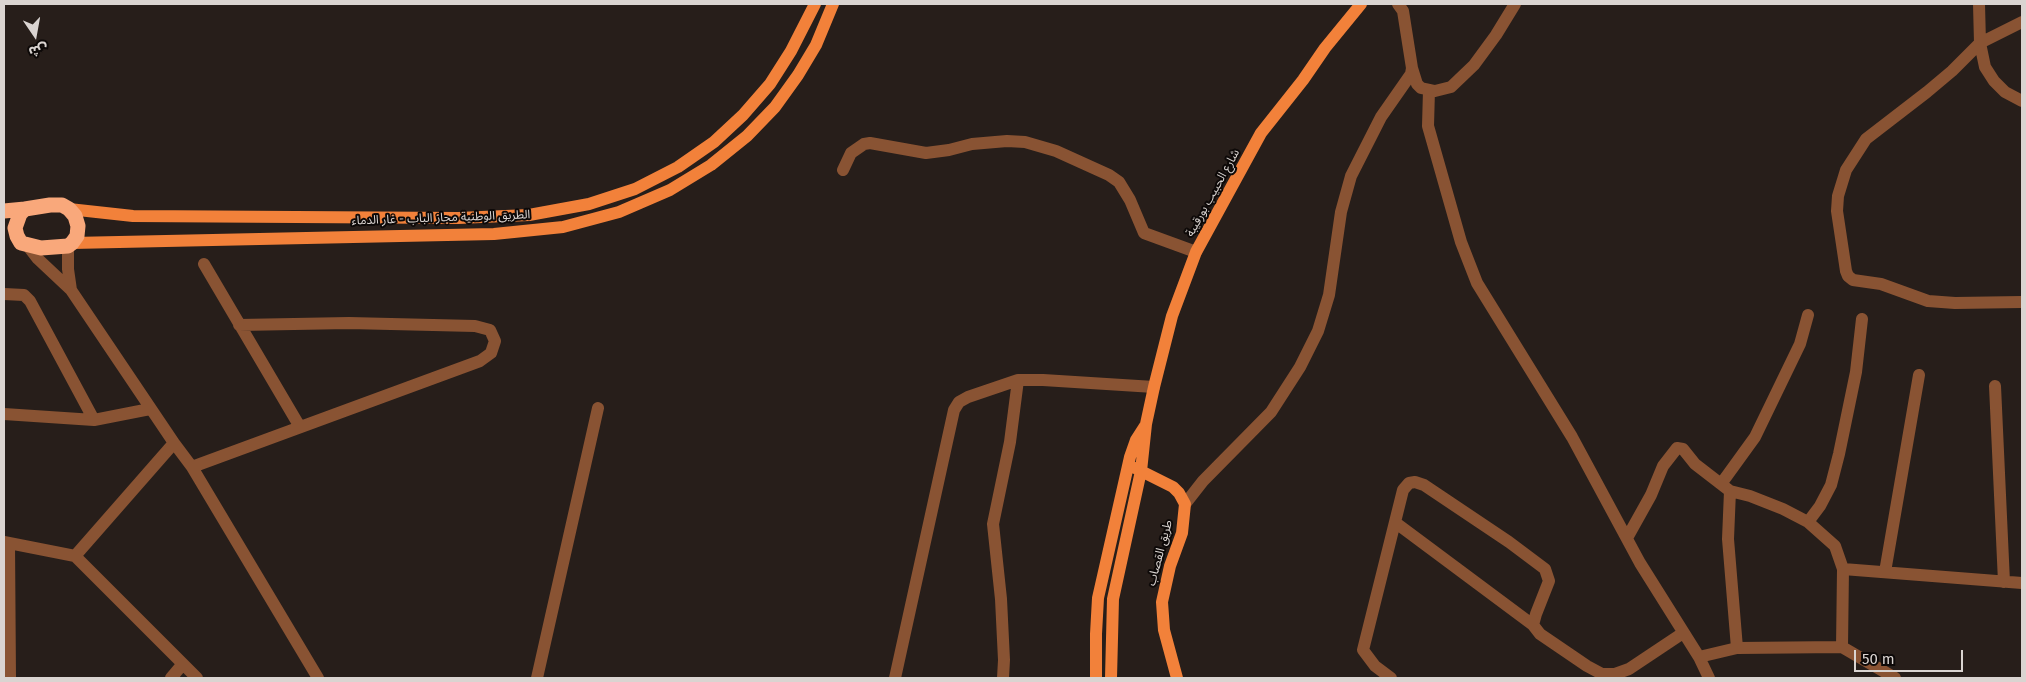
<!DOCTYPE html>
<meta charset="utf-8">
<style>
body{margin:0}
#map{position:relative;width:2026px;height:682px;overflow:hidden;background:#271e1a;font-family:"Fira Sans","Noto Sans Arabic",sans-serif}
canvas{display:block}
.frame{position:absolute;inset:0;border:5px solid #dad4d1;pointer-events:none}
.north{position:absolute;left:10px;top:10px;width:50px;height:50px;-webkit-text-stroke:4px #0d0908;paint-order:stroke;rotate:168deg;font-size:14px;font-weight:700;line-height:20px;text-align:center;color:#dad4d1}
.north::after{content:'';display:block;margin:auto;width:18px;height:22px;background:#dad4d1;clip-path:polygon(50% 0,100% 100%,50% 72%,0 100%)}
.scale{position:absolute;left:1854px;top:650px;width:109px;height:22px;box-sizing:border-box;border:2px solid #dad4d1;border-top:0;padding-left:6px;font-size:15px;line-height:18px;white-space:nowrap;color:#dad4d1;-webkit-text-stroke:4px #0d0908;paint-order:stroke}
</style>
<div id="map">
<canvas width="2026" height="682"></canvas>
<div class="frame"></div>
<div class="north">ش</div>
<div class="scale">50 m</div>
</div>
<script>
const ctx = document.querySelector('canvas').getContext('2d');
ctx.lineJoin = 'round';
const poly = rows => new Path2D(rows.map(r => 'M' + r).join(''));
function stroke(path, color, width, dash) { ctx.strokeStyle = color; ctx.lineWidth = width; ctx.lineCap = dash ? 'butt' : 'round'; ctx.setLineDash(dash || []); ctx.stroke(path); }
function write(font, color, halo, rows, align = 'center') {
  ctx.font = font + ' "Fira Sans","Noto Sans Arabic",sans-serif'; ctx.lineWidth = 4; ctx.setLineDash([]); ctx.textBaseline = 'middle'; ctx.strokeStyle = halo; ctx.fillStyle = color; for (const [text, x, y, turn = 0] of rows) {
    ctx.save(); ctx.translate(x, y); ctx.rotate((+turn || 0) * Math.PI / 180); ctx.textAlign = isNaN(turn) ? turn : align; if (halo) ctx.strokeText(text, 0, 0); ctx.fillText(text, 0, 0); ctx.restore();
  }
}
stroke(poly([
 [1398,4,1403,11,1412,68,1417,84,1421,88,1435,91,1451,87,1474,65,1496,35,1515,4],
 [1979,4,1980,43,1985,67,1994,81,2005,92,2022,101],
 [2022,22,1980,43,1952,71,1927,92,1866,139,1846,170,1838,196,1837,211,1846,271,1848,276,1853,280,1881,284,1928,301,1955,303,2022,302],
 [1429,90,1428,126,1461,242,1477,283,1572,437,1640,563,1699,657,1709,678],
 [843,170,851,153,864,144,870,143,926,153,949,150,972,144,1007,141,1025,142,1056,151,1109,175,1119,182,1130,200,1144,233,1196,252],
 [28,246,38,259,71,290,174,443,192,467,318,678],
 [68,246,68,269,71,290],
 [204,264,300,427],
 [4,294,24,295,30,301,94,420],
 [1995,386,2004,582],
 [4,414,94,420,150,409],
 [192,467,480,361,491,353,495,341,490,330,475,326,349,323,239,325],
 [1721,484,1755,437,1800,344,1808,315],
 [1730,491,1728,539,1737,648],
 [1185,504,1203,481,1271,412,1300,367,1318,331,1329,295,1341,212,1351,176,1381,117,1411,74,1412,68],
 [1808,522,1820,506,1831,485,1839,454,1856,372,1862,319],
 [1396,523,1533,625],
 [1627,538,1651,495,1663,466,1677,448,1683,449,1695,464,1730,491,1750,496,1783,509,1808,522,1835,546,1843,569,1842,647],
 [4,542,75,556,197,678],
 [9,543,10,678],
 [75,556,174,443],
 [1843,569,2022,583],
 [1885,572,1919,375],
 [1699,657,1737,648,1842,647,1895,678],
 [171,678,182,665],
 [537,678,598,408],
 [895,678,954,410,959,402,968,397,1018,380,1043,380,1154,387],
 [1003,678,1004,660,1001,599,993,524,1010,442,1018,380],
 [1391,678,1375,666,1363,650,1403,490,1409,483,1415,482,1424,485,1509,542,1545,569,1549,581,1536,614,1533,625,1540,634,1587,666,1602,674,1615,674,1629,669,1683,633]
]), '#895333', 12);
stroke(poly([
 [69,209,133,216,458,218,529,215,589,204,635,189,678,167,714,142,743,115,770,84,791,51,815,4],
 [72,243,494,234,563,227,619,212,670,190,711,165,747,136,775,107,798,75,816,45,833,4],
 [1135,468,1173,487,1179,493,1185,504,1182,533,1170,566,1162,602,1164,630,1177,678],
 [1096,678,1096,634,1098,598,1130,457,1136,440,1145,426],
 [1111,678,1113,599,1141,471,1146,424,1154,387,1172,316,1196,252,1261,133,1303,80,1325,48,1361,4]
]), '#f2813a', 12);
stroke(poly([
 [50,205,62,205,69,209,75,216,78,226,77,236,72,243,68,246,41,248,21,243,17,236,15,228,20,214,25,209,50,205],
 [4,211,25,209]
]), '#f9a87b', 15);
write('12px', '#dad4d1', '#0d0908', [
 ["شارع الحبيب بورقيبة",1213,193,-61],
 ["الطريق الوطنية مجاز الباب - غار الدماء",441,218,-2],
 ["طريق القصاب",1160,553,-75]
]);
</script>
